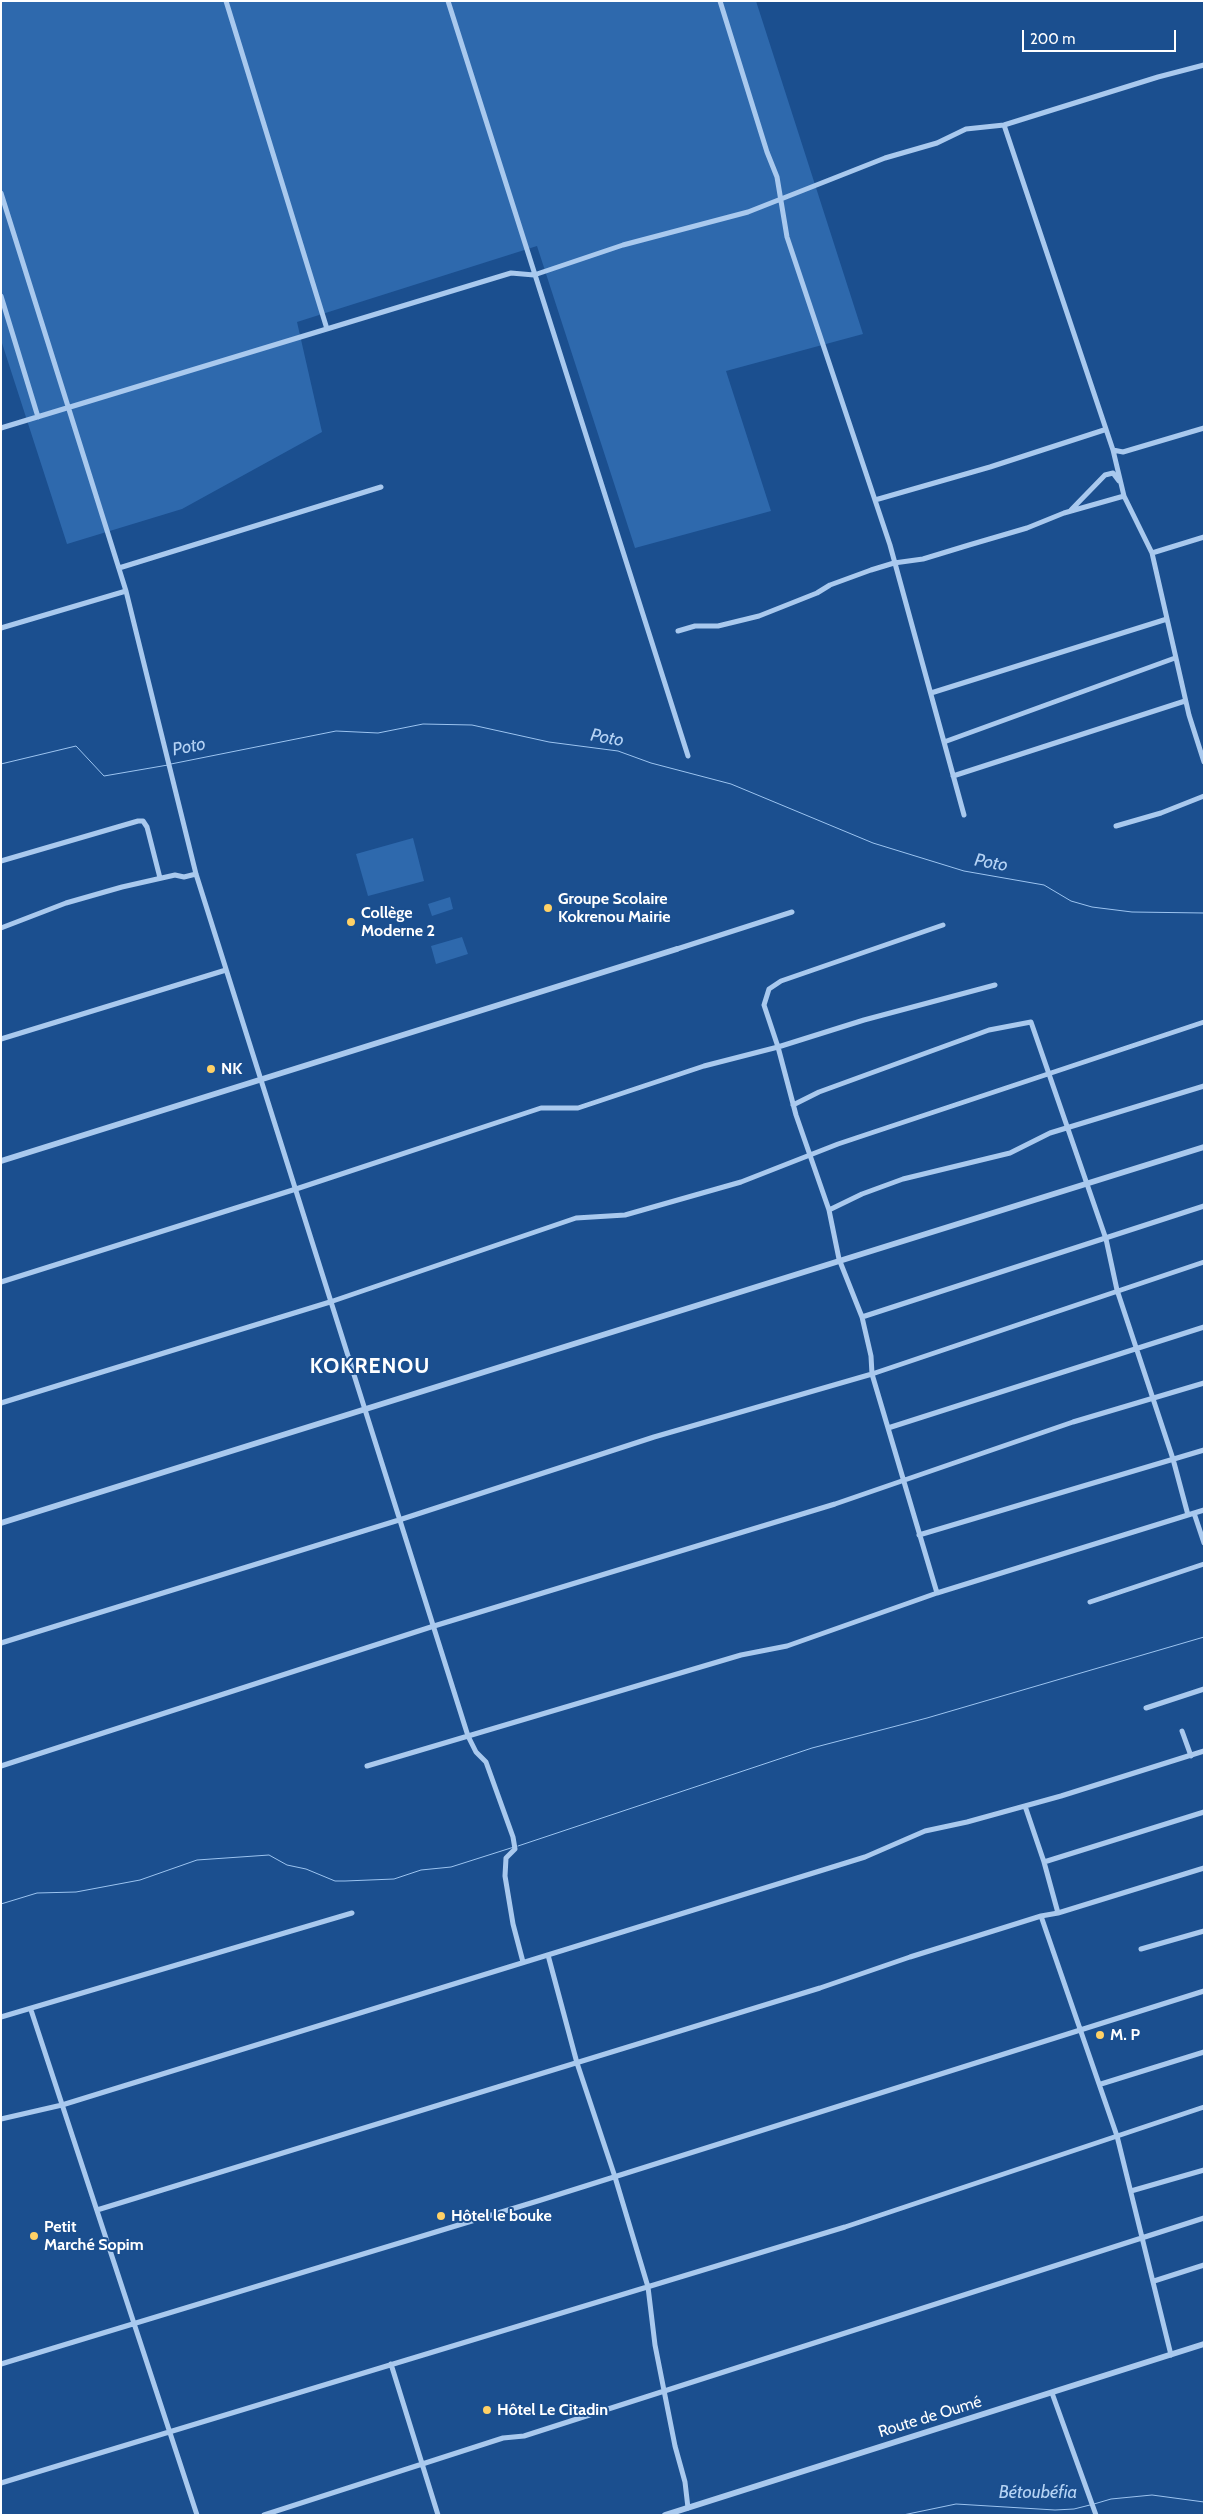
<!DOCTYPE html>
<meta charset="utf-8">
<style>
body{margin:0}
#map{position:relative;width:1205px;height:2516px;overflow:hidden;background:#1b4f8f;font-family:Cabin,sans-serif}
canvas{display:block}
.frame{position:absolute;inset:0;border:2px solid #fff;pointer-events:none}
.scale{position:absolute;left:1022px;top:30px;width:154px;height:22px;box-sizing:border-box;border:2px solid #fff;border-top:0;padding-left:6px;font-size:15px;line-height:18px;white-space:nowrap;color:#fff;-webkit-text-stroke:4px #1b4f8f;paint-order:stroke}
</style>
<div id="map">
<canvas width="1205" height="2516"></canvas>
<div class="frame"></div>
<div class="scale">200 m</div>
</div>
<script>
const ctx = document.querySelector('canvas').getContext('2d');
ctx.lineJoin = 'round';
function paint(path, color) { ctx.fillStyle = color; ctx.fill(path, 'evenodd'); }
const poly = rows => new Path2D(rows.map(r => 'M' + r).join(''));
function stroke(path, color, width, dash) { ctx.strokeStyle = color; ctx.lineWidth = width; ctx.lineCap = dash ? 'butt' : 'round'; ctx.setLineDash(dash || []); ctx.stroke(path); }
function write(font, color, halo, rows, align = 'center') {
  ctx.font = font + ' Cabin,sans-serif'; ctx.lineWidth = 4; ctx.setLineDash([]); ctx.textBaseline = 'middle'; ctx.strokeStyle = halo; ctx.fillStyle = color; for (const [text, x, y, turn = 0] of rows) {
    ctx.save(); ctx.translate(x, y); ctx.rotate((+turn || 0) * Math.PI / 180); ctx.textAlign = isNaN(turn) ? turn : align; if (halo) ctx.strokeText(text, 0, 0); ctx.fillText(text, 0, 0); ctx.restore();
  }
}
paint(poly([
 [1,1,756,1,863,334,726,371,771,511,635,548,537,246,297,322,322,432,182,509,67,544,1,340],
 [413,838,424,881,368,896,356,854],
 [450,897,453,909,432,916,428,904],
 [462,937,468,954,436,964,431,946]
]), '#2e69ad');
stroke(poly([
 [1,764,76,746,104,776,168,765],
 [171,764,336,731,378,733,423,724,472,725,549,742,618,751,651,763,731,784,873,843,964,871,1044,885,1071,901,1092,907,1132,912,1204,913],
 [518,1846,812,1748,927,1718,1204,1637],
 [1,1904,37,1893,76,1892,140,1880,197,1860,269,1855,287,1865,306,1869,335,1881,345,1881,394,1879,421,1870,451,1867,514,1847],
 [1094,2504,1111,2499,1152,2495,1204,2502],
 [903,2515,956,2504,1055,2510,1074,2509,1090,2505]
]), '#9cc4f0', 1);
stroke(poly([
 [226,1,327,329],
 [448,1,688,756],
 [720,1,767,152,777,177,787,237,890,545,964,815],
 [1004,125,1113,450,1124,496,1152,553,1189,715,1204,762],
 [1,193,126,591,196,874,468,1736,476,1752,486,1762,513,1837,515,1849,506,1858,505,1876,513,1924,523,1962],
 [1,296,38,417],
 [1,428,511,273,534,275,623,245,748,212,885,158,937,143,966,129,1004,125,1158,77,1204,65],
 [1113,450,1123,452,1204,428],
 [875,500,990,467,1104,430],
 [1071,510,1105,475,1113,473,1119,481],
 [1152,553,1204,537],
 [119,568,381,487],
 [1,628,126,591],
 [678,631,695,626,718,626,759,616,817,593,830,585,871,570,894,563,923,559,969,545,1027,528,1064,513,1124,496],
 [931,693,1167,619],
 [944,742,1175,658],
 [953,776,1185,701],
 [1116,826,1161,813,1204,796],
 [1,861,138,821,143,821,147,827,160,878],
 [1,928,66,903,122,887,175,875,184,877,196,874],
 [677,949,792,912],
 [1,1039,226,970],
 [793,1105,819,1092,989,1030,1031,1022,1106,1239,1117,1290,1173,1459,1188,1515],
 [829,1210,862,1194,903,1179,1010,1153,1050,1133,1204,1086],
 [1,1282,296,1189,541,1108,578,1108,704,1066,778,1047,864,1020,995,985],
 [862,1317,1204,1206],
 [1,1403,330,1302,576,1218,625,1215,741,1182,838,1144,1204,1022],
 [888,1428,1204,1327],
 [1194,1513,1204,1543],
 [919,1535,1204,1450],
 [937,1593,872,1374,871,1356,862,1317,839,1259,829,1210,796,1115,778,1047,764,1005,769,989,781,981,943,925],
 [1090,1602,1204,1564],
 [1,1643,399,1520,654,1437,872,1374,1204,1262],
 [1146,1708,1204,1689],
 [1182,1731,1191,1756],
 [1,1766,434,1626,835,1504,1073,1422,1204,1383],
 [367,1766,741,1655,787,1646,937,1593,1204,1510],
 [1044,1862,1204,1812],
 [1058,1913,1204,1868],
 [1041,1916,1117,2136,1171,2355],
 [1141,1949,1204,1931],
 [548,1955,577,2063,615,2177,648,2287,655,2345,675,2446,685,2482,688,2508],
 [31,2010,197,2515],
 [1,2017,352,1913],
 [1101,2084,1204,2052],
 [1,2119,62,2105,810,1874,865,1857,925,1831,967,1822,1061,1796,1204,1751],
 [1131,2191,1204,2170],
 [97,2210,820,1988,910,1957,1041,1916,1058,1913,1044,1862,1025,1806],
 [1154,2281,1204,2265],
 [1,2364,541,2200,1204,1991],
 [391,2364,438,2515],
 [1052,2393,1096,2515],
 [1,2483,845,2227,1204,2107],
 [264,2515,503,2438,524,2436,1204,2218]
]), '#a9c9ee', 5);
stroke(poly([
 [1,1161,677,949],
 [1,1523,1204,1147],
 [665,2515,1204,2344]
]), '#a9c9ee', 6);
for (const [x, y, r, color] of [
 [548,908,5,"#ffd166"],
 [351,922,5,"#ffd166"],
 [211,1069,5,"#ffd166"],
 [1100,2035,5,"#ffd166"],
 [441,2216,5,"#ffd166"],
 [34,2236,5,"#ffd166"],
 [487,2410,5,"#ffd166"]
]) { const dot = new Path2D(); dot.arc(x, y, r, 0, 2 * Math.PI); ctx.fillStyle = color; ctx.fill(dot); stroke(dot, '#1b4f8f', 2); }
write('bold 16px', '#fff', '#1b4f8f', [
 ["Groupe Scolaire",558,899],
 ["Kokrenou Mairie",558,917],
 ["Collège",361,913],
 ["Moderne 2",361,931],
 ["NK",221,1069],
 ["M. P",1110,2035],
 ["Hôtel le bouke",451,2216],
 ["Petit",44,2227],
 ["Marché Sopim",44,2245],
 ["Hôtel Le Citadin",497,2410]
], 'left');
write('16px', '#fff', '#1b4f8f', [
 ["Route de Oumé",930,2417,-17]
]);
write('italic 18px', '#b5d3f5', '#1b4f8f', [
 ["Poto",607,738,10],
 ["Poto",189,747,-11],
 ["Poto",991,863,10],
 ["Bétoubéfia",1038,2493]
]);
ctx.letterSpacing = '1px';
write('bold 21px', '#fff', '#1b4f8f', [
 ["KOKRENOU",370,1367]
]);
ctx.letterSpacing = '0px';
</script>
